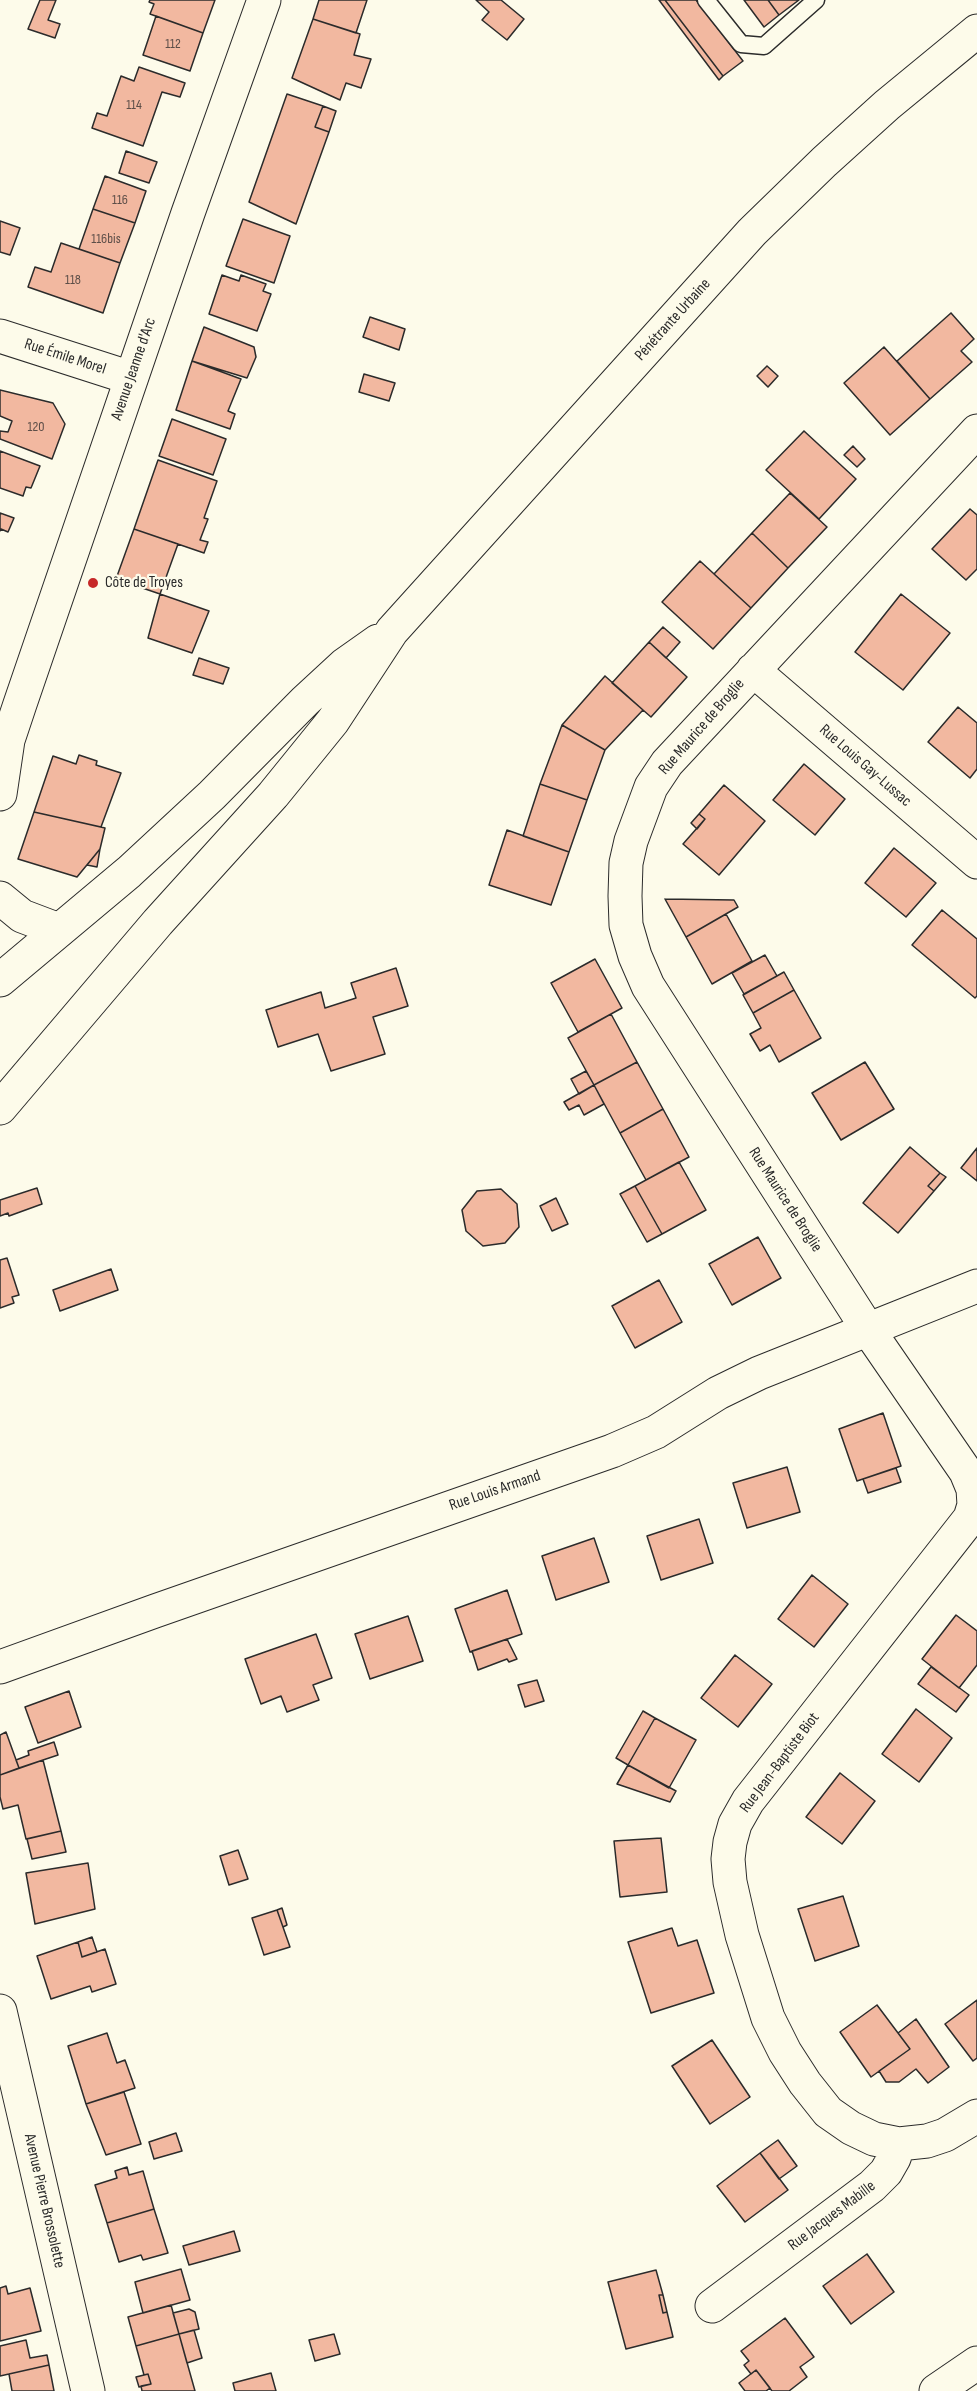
<!DOCTYPE html>
<meta charset="utf-8">
<style>
body{margin:0}
canvas{display:block;background:#fdfbea}
</style>
<canvas width="977" height="2391"></canvas>
<script>
const ctx = document.querySelector('canvas').getContext('2d');
ctx.lineJoin = 'round';
function paint(path, color) { ctx.fillStyle = color; ctx.fill(path, 'evenodd'); }
const poly = rows => new Path2D(rows.map(r => 'M' + r).join(''));
function stroke(path, color, width, dash) { ctx.strokeStyle = color; ctx.lineWidth = width; ctx.lineCap = dash ? 'butt' : 'round'; ctx.setLineDash(dash || []); ctx.stroke(path); }
function write(font, color, halo, rows, align = 'center') {
  ctx.font = font + ' "Sofia Sans Condensed",sans-serif'; ctx.lineWidth = 4.5; ctx.setLineDash([]); ctx.textBaseline = 'middle'; ctx.strokeStyle = halo; ctx.fillStyle = color; for (const [text, x, y, turn = 0] of rows) {
    ctx.save(); ctx.translate(x, y); ctx.rotate((+turn || 0) * Math.PI / 180); ctx.textAlign = isNaN(turn) ? turn : align; if (halo) ctx.strokeText(text, 0, 0); ctx.fillText(text, 0, 0); ctx.restore();
  }
}
const building = poly([
 [40,0,56,0,48,20,60,24,55,38,28,29,40,0],
 [150,0,215,0,203,33,150,14,154,4,149,2,150,0],
 [319,0,367,0,356,33,313,19,319,0],
 [476,0,501,0,524,19,507,40,482,20,489,12,476,0],
 [659,0,665,0,723,76,719,80,659,0],
 [665,0,696,0,743,61,723,76,665,0],
 [744,0,768,0,779,15,764,27,744,0],
 [768,0,799,0,779,15,768,0],
 [156,16,203,33,190,71,143,55,156,16],
 [313,19,360,34,354,55,371,59,361,88,346,83,340,100,292,78,313,19],
 [139,67,185,83,180,97,162,92,143,146,92,128,97,113,107,116,121,76,134,81,139,67],
 [287,94,323,106,315,127,329,132,296,224,249,202,287,94],
 [323,106,336,111,329,132,315,127,323,106],
 [126,151,157,162,149,183,119,173,126,151],
 [105,176,146,191,135,223,93,209,105,176],
 [93,209,135,223,120,263,79,249,93,209],
 [243,219,290,236,274,283,226,266,243,219],
 [0,221,20,228,10,255,0,252,0,221],
 [61,243,120,263,103,313,28,287,35,267,51,272,61,243],
 [222,275,239,281,241,275,266,284,263,291,271,294,257,331,209,314,222,275],
 [951,313,974,339,961,351,972,362,930,399,897,361,951,313],
 [370,317,405,329,399,350,363,337,370,317],
 [204,327,254,347,256,357,247,378,192,361,204,327],
 [884,347,930,399,890,435,844,383,884,347],
 [192,361,241,379,228,411,235,414,230,429,176,410,192,361],
 [767,366,778,376,768,387,757,376,767,366],
 [364,374,395,383,389,401,359,392,364,374],
 [0,390,53,403,65,424,52,459,0,439,0,431,8,432,12,421,0,416,0,390],
 [172,419,226,439,213,475,159,456,172,419],
 [804,431,856,479,819,519,766,470,804,431],
 [853,446,865,459,857,467,844,455,853,446],
 [0,451,40,466,31,488,26,487,23,496,0,488,0,451],
 [158,460,217,481,204,518,208,519,200,540,208,542,204,553,134,529,158,460],
 [790,493,827,527,788,568,752,533,790,493],
 [970,509,977,515,977,569,966,580,932,549,970,509],
 [0,513,14,518,8,532,1,529,0,531,0,513],
 [134,529,178,544,160,594,116,579,134,529],
 [752,533,788,568,751,608,714,574,752,533],
 [700,561,751,608,713,649,662,602,700,561],
 [160,594,209,611,192,653,148,638,160,594],
 [901,594,950,633,903,690,855,652,901,594],
 [663,627,680,642,666,658,649,642,663,627],
 [649,642,687,677,651,717,612,683,649,642],
 [199,658,229,668,223,684,193,675,199,658],
 [605,676,643,710,605,750,562,725,605,676],
 [958,707,977,723,977,769,970,778,928,742,958,707],
 [562,725,605,750,587,800,540,784,562,725],
 [79,755,97,761,96,765,121,773,101,827,34,812,53,756,76,764,79,755],
 [804,764,845,799,815,835,773,800,804,764],
 [540,784,587,800,569,852,523,836,540,784],
 [724,785,765,821,719,875,683,844,705,819,699,814,724,785],
 [34,812,105,828,100,849,77,877,18,859,34,812],
 [699,814,705,819,697,829,691,823,699,814],
 [507,830,569,852,551,905,489,885,507,830],
 [894,848,936,883,906,917,865,883,894,848],
 [100,849,97,867,87,865,100,849],
 [665,899,734,900,738,907,686,937,665,899],
 [942,910,977,939,977,996,975,998,912,945,942,910],
 [726,914,752,961,712,984,686,937,726,914],
 [765,955,777,976,744,994,732,973,765,955],
 [595,959,622,1008,578,1032,551,983,595,959],
 [396,968,408,1006,373,1017,385,1054,331,1071,318,1034,278,1047,266,1010,321,992,325,1008,356,998,351,983,396,968],
 [784,972,794,990,753,1013,743,995,784,972],
 [794,990,821,1038,779,1062,770,1045,760,1051,750,1034,761,1028,753,1013,794,990],
 [611,1014,637,1062,594,1085,568,1038,611,1014],
 [637,1062,663,1109,620,1133,594,1085,637,1062],
 [865,1062,894,1109,841,1140,812,1093,865,1062],
 [586,1071,594,1085,579,1094,571,1079,586,1071],
 [594,1085,604,1104,584,1115,579,1105,569,1110,564,1102,594,1085],
 [663,1109,689,1157,646,1180,620,1133,663,1109],
 [910,1147,940,1173,928,1186,934,1191,898,1233,863,1203,910,1147],
 [977,1148,977,1181,961,1168,977,1148],
 [679,1162,706,1210,662,1234,635,1186,679,1162],
 [940,1173,946,1177,934,1191,928,1186,940,1173],
 [635,1186,662,1234,647,1242,620,1194,635,1186],
 [37,1188,42,1204,9,1216,8,1213,0,1216,0,1200,37,1188],
 [501,1189,517,1204,519,1227,505,1243,483,1246,466,1231,462,1210,477,1191,501,1189],
 [556,1198,568,1224,552,1231,540,1206,556,1198],
 [758,1237,781,1278,732,1305,709,1264,758,1237],
 [7,1258,19,1295,12,1297,14,1303,0,1308,0,1260,7,1258],
 [111,1269,118,1290,60,1311,53,1290,111,1269],
 [659,1280,682,1322,635,1348,612,1306,659,1280],
 [883,1413,901,1466,857,1481,839,1429,883,1413],
 [787,1467,800,1512,747,1528,733,1483,787,1467],
 [896,1468,901,1482,868,1493,863,1479,896,1468],
 [699,1519,713,1563,661,1580,647,1536,699,1519],
 [594,1538,609,1582,556,1600,542,1556,594,1538],
 [812,1575,848,1604,814,1647,778,1619,812,1575],
 [507,1590,522,1634,470,1652,455,1609,507,1590],
 [956,1615,977,1631,977,1665,959,1688,922,1659,956,1615],
 [408,1616,423,1661,370,1679,355,1634,408,1616],
 [316,1634,332,1678,313,1685,319,1700,287,1712,281,1696,261,1704,245,1659,316,1634],
 [507,1639,517,1659,509,1662,507,1659,478,1670,472,1651,507,1639],
 [735,1655,772,1684,738,1727,701,1698,735,1655],
 [931,1667,969,1695,956,1712,918,1684,931,1667],
 [537,1680,544,1701,525,1707,518,1685,537,1680],
 [69,1691,81,1727,38,1743,25,1707,69,1691],
 [916,1709,952,1738,919,1782,882,1754,916,1709],
 [643,1711,655,1718,628,1765,616,1758,643,1711],
 [655,1718,696,1740,669,1788,628,1765,655,1718],
 [6,1732,19,1768,0,1775,0,1735,6,1732],
 [54,1742,58,1755,19,1768,16,1760,29,1755,28,1751,54,1742],
 [43,1760,61,1831,26,1839,18,1805,3,1809,0,1797,0,1775,43,1760],
 [628,1765,676,1791,670,1802,617,1784,628,1765],
 [840,1773,875,1801,842,1844,806,1817,840,1773],
 [61,1831,66,1852,32,1859,27,1839,61,1831],
 [661,1838,667,1892,620,1897,614,1841,661,1838],
 [238,1850,248,1879,229,1885,220,1856,238,1850],
 [88,1863,95,1909,35,1924,26,1873,88,1863],
 [843,1896,859,1946,815,1961,798,1909,843,1896],
 [282,1908,287,1925,283,1927,277,1910,282,1908],
 [277,1910,290,1947,264,1955,252,1918,277,1910],
 [672,1928,678,1946,697,1940,714,1993,651,2013,628,1942,672,1928],
 [92,1937,97,1952,82,1957,78,1942,92,1937],
 [78,1942,82,1957,105,1949,116,1984,92,1992,90,1986,51,1999,37,1956,78,1942],
 [977,2000,977,2058,973,2061,945,2024,977,2000],
 [877,2005,910,2049,871,2077,840,2032,877,2005],
 [916,2019,949,2067,928,2083,916,2069,899,2082,886,2082,879,2071,910,2049,898,2033,916,2019],
 [107,2033,117,2063,125,2060,135,2088,86,2104,68,2046,107,2033],
 [712,2040,750,2097,710,2124,672,2066,712,2040],
 [124,2092,141,2144,106,2155,86,2104,124,2092],
 [176,2133,182,2151,154,2159,149,2142,176,2133],
 [778,2140,797,2166,779,2179,760,2153,778,2140],
 [760,2153,788,2190,745,2222,717,2186,760,2153],
 [127,2167,129,2175,143,2171,154,2209,107,2223,95,2185,117,2178,115,2171,127,2167],
 [154,2209,168,2253,143,2260,141,2255,119,2262,107,2223,154,2209],
 [234,2231,240,2251,189,2265,183,2246,234,2231],
 [867,2254,894,2292,851,2324,823,2286,867,2254],
 [181,2269,190,2300,143,2313,135,2282,181,2269],
 [656,2270,663,2295,659,2295,663,2313,667,2312,673,2337,626,2349,608,2282,656,2270],
 [6,2286,8,2294,30,2288,41,2331,0,2341,0,2288,6,2286],
 [659,2295,663,2295,667,2312,663,2313,659,2295],
 [171,2305,179,2334,136,2346,128,2317,171,2305],
 [189,2309,195,2312,199,2329,179,2334,173,2313,189,2309],
 [785,2318,814,2357,800,2367,807,2377,789,2391,772,2391,756,2370,751,2374,744,2365,749,2361,741,2351,785,2318],
 [194,2330,202,2358,187,2363,179,2334,194,2330],
 [179,2334,195,2391,142,2391,141,2386,151,2384,148,2374,144,2375,136,2346,179,2334],
 [334,2334,340,2354,315,2361,309,2340,334,2334],
 [26,2340,30,2358,47,2355,49,2365,0,2376,0,2346,26,2340],
 [49,2365,54,2391,12,2391,9,2374,49,2365],
 [756,2370,770,2388,766,2391,745,2391,739,2383,756,2370],
 [271,2373,276,2391,235,2391,233,2383,271,2373],
 [148,2374,151,2384,139,2387,136,2377,148,2374]
]);
paint(building, '#f2b8a0');
stroke(building, '#2b2b2b', 1.5);
const service = poly([
 [706,0,741,44,764,46,816,0]
]);
const minor = poly([
 [0,336,131,378],
 [753,670,977,862],
 [0,1667,155,1611,612,1451,656,1432,718,1393,759,1373,977,1286],
 [899,2144,874,2139,851,2128,828,2112,805,2083,785,2052,768,2018,742,1935,730,1882,728,1859,730,1842,735,1824,748,1801,970,1518,974,1505,973,1489,966,1472,867,1328,648,986,635,956,626,925,625,896,626,863,631,841,651,787,667,763,977,431],
 [712,2306,872,2186,886,2172,894,2158,899,2144,927,2141,945,2135,977,2116],
 [936,2391,977,2363]
]);
const secondary = poly([
 [0,794,8,740,20,704,188,213,264,0],
 [0,898,22,916,59,930],
 [0,2011,88,2391]
]);
const primary = poly([
 [0,980,129,872,212,795,305,701,344,665,378,641],
 [0,1108,158,922,273,795,333,721,392,631,752,232,824,162,887,105,977,31]
]);
stroke(service, '#2b2b2b', 19);
stroke(minor, '#2b2b2b', 35);
stroke(secondary, '#2b2b2b', 35);
stroke(primary, '#2b2b2b', 35);
stroke(service, '#fdfbea', 16);
stroke(minor, '#fdfbea', 33);
stroke(secondary, '#fdfbea', 33);
stroke(primary, '#fdfbea', 33);
for (const [x, y, r, color] of [
 [93,583,6,"#c62828"]
]) { const dot = new Path2D(); dot.arc(x, y, r, 0, 2 * Math.PI); ctx.fillStyle = color; ctx.fill(dot); stroke(dot, '#fdfbea', 2); }
write('14px', '#5d4e48', null, [
 ["112",173,44],
 ["114",134,105],
 ["116",120,200],
 ["116bis",106,239],
 ["118",73,280],
 ["120",36,427]
]);
write('16px', '#2b2b2b', '#fdfbea', [
 ["Pénétrante Urbaine",673,320,-48],
 ["Rue Émile Morel",65,357,18],
 ["Avenue Jeanne d'Arc",134,369,-71],
 ["Rue Maurice de Broglie",702,727,-49],
 ["Rue Louis Gay-Lussac",865,766,41],
 ["Rue Maurice de Broglie",785,1200,57],
 ["Rue Louis Armand",495,1491,-19],
 ["Rue Jean-Baptiste Biot",780,1763,-53],
 ["Avenue Pierre Brossolette",44,2201,77],
 ["Rue Jacques Mabille",832,2216,-37]
]);
write('16px', '#2b2b2b', '#fdfbea', [
 ["Côte de Troyes",105,583]
], 'left');
</script>
